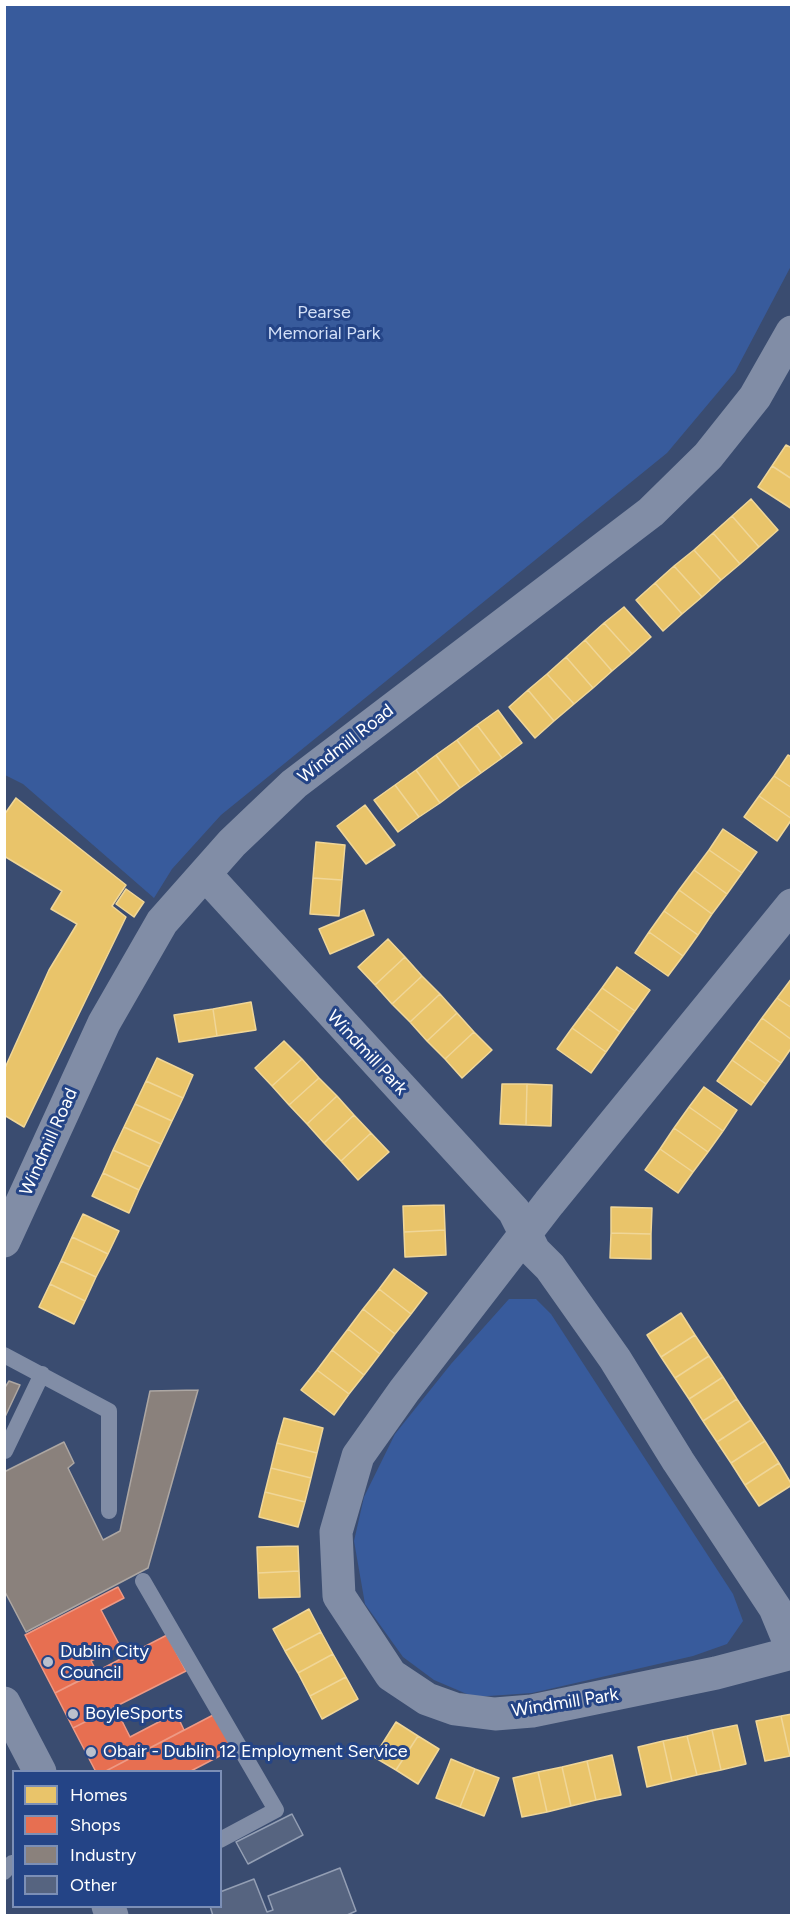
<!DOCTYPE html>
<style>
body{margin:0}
#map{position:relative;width:796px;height:1920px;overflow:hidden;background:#3a4c70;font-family:Figtree,sans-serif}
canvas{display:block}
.frame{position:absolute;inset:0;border:6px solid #fff;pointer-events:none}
.legend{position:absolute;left:12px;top:1770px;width:210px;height:138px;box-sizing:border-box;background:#244486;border:2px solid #7c8fb6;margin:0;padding:8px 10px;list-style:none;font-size:18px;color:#fff}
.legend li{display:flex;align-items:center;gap:12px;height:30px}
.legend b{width:30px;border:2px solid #7c8fb6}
</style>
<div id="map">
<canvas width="796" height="1920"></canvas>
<div class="frame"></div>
<ul class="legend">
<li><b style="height:16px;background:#e9c46a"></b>Homes</li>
<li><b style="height:16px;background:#e76f51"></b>Shops</li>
<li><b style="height:16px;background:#8a817c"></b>Industry</li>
<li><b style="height:16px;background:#566480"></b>Other</li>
</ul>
</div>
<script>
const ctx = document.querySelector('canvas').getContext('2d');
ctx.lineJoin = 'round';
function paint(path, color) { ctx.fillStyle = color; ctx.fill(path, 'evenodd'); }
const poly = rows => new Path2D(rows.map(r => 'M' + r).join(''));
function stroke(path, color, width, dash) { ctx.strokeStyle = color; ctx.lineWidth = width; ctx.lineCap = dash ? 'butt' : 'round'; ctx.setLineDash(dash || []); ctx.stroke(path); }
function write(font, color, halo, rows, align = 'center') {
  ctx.font = font + ' Figtree,sans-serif'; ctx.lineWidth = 6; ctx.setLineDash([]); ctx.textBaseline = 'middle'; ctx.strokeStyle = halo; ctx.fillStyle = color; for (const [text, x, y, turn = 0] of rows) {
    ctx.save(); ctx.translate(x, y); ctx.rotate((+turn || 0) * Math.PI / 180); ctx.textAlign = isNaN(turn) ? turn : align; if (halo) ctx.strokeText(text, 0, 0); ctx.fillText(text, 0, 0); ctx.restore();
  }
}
paint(poly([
 [4,5,791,5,791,266,735,372,667,453,221,815,172,869,154,898,23,784,5,775],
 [509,1299,536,1299,551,1314,733,1594,743,1621,727,1644,693,1656,532,1693,474,1697,434,1680,403,1657,365,1604,354,1541,364,1497,395,1434,451,1364]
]), '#385b9c');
const homes = poly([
 [786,445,792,448,792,479,772,466,786,445],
 [772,466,792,479,792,509,758,487,772,466],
 [751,499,778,530,759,547,732,516,751,499],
 [732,516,759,547,740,564,713,533,732,516],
 [713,533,740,564,721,580,694,550,713,533],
 [694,550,721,580,702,597,674,566,694,550],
 [674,566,702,597,682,614,655,583,674,566],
 [655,583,682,614,663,631,636,600,655,583],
 [624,607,651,637,632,654,604,623,624,607],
 [604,623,632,654,612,671,585,640,604,623],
 [585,640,612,671,593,688,566,657,585,640],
 [566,657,593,688,574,704,547,674,566,657],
 [547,674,574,704,554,721,528,690,547,674],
 [528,690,554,721,535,738,509,707,528,690],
 [498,710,522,743,502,758,477,725,498,710],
 [477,725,502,758,481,773,457,740,477,725],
 [457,740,481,773,460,788,436,755,457,740],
 [436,755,460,788,440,803,416,770,436,755],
 [788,755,792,757,792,788,774,776,788,755],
 [416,770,440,803,419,817,395,785,416,770],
 [774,776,792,788,792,819,759,796,774,776],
 [395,785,419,817,398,832,374,800,395,785],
 [759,796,792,819,777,841,744,817,759,796],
 [16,798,126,885,112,906,126,917,24,1127,4,1115,4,1070,49,970,77,924,51,909,62,891,4,856,4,815,16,798],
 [365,805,395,845,366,864,337,826,365,805],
 [723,829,757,852,742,873,709,850,723,829],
 [316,842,345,845,342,880,313,878,316,842],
 [709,850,742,873,727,894,694,870,709,850],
 [694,870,727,894,712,914,679,890,694,870],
 [313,878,342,880,339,916,310,914,313,878],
 [126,889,144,902,134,917,116,904,126,889],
 [679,890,712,914,698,935,664,911,679,890],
 [364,910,374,935,330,954,319,929,364,910],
 [664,911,698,935,683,956,649,932,664,911],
 [649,932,683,956,668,976,635,953,649,932],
 [388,939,405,957,375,985,358,967,388,939],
 [405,957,422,976,392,1004,375,985,405,957],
 [617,967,650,990,635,1011,602,988,617,967],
 [422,976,440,994,410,1022,392,1004,422,976],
 [792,978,792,1008,777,998,792,978],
 [602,988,635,1011,620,1032,587,1008,602,988],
 [440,994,457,1013,427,1041,410,1022,440,994],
 [777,998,792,1008,792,1040,762,1018,777,998],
 [251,1002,256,1030,217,1036,213,1009,251,1002],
 [587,1008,620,1032,606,1052,572,1028,587,1008],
 [213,1009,217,1036,179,1042,174,1015,213,1009],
 [457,1013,474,1032,445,1059,427,1041,457,1013],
 [762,1018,792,1040,792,1047,781,1063,747,1039,762,1018],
 [572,1028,606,1052,591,1073,557,1049,572,1028],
 [474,1032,492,1050,462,1078,445,1059,474,1032],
 [747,1039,781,1063,766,1084,732,1060,747,1039],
 [284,1041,302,1059,272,1086,255,1068,284,1041],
 [157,1058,193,1075,183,1098,146,1081,157,1058],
 [302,1059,319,1078,289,1105,272,1086,302,1059],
 [732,1060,766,1084,751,1105,717,1081,732,1060],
 [319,1078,337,1096,307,1124,289,1105,319,1078],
 [146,1081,183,1098,172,1121,135,1104,146,1081],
 [502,1084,527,1084,526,1125,500,1124,502,1084],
 [527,1084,552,1085,551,1126,526,1125,527,1084],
 [704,1087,737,1110,723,1131,689,1107,704,1087],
 [337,1096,354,1115,324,1143,307,1124,337,1096],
 [135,1104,172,1121,161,1144,124,1127,135,1104],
 [689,1107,723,1131,708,1152,674,1128,689,1107],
 [354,1115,371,1133,341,1161,324,1143,354,1115],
 [124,1127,161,1144,150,1167,113,1150,124,1127],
 [674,1128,708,1152,693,1172,660,1149,674,1128],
 [371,1133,389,1152,358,1180,341,1161,371,1133],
 [660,1149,693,1172,678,1193,645,1170,660,1149],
 [113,1150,150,1167,139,1190,103,1173,113,1150],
 [103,1173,139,1190,129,1213,92,1196,103,1173],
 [444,1205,445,1230,404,1232,403,1206,444,1205],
 [611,1207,652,1208,651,1234,611,1233,611,1207],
 [83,1214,119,1231,108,1254,72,1237,83,1214],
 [445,1230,446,1255,405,1257,404,1232,445,1230],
 [611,1233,651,1234,651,1259,610,1258,611,1233],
 [72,1237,108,1254,96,1277,61,1261,72,1237],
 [61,1261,96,1277,85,1301,50,1284,61,1261],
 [394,1269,427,1293,411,1314,379,1289,394,1269],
 [50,1284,85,1301,74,1324,39,1307,50,1284],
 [379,1289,411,1314,395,1334,363,1309,379,1289],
 [363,1309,395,1334,380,1354,348,1329,363,1309],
 [681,1313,695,1335,661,1357,647,1335,681,1313],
 [348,1329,380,1354,364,1375,332,1350,348,1329],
 [695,1335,709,1356,675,1378,661,1357,695,1335],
 [332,1350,364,1375,349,1394,317,1370,332,1350],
 [709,1356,723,1377,689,1399,675,1378,709,1356],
 [317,1370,349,1394,334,1415,301,1390,317,1370],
 [723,1377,737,1399,703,1421,689,1399,723,1377],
 [737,1399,751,1420,717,1442,703,1421,737,1399],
 [284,1418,323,1428,317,1453,277,1443,284,1418],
 [751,1420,765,1441,731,1463,717,1442,751,1420],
 [765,1441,779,1463,745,1485,731,1463,765,1441],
 [277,1443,317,1453,311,1478,271,1468,277,1443],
 [779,1463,792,1485,759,1506,745,1485,779,1463],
 [271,1468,311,1478,305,1502,265,1492,271,1468],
 [265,1492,305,1502,298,1527,259,1517,265,1492],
 [298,1546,299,1571,258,1573,257,1547,298,1546],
 [299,1571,300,1597,259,1598,258,1573,299,1571],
 [309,1609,321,1632,285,1651,273,1629,309,1609],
 [321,1632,333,1654,298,1673,285,1651,321,1632],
 [333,1654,346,1677,310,1696,298,1673,333,1654],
 [346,1677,358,1699,322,1719,310,1696,346,1677],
 [792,1714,792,1756,790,1756,781,1716,792,1714],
 [781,1716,790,1756,765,1761,756,1721,781,1716],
 [396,1722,418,1736,396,1770,374,1757,396,1722],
 [737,1725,746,1764,721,1770,712,1730,737,1725],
 [712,1730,721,1770,697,1775,687,1736,712,1730],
 [418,1736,439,1749,418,1784,396,1770,418,1736],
 [687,1736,697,1775,672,1781,663,1741,687,1736],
 [663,1741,672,1781,647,1787,638,1747,663,1741],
 [612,1755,621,1795,596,1800,587,1761,612,1755],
 [451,1759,475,1769,460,1807,436,1798,451,1759],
 [587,1761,596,1800,571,1806,562,1767,587,1761],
 [562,1767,571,1806,547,1812,538,1772,562,1767],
 [475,1769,499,1778,484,1816,460,1807,475,1769],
 [538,1772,547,1812,522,1817,513,1778,538,1772]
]);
paint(homes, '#e9c46a');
stroke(homes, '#f0d697', 1.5);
const shops = poly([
 [118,1587,124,1598,101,1610,120,1646,91,1661,97,1672,55,1693,25,1635,118,1587],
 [167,1635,186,1671,73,1728,55,1693,167,1635],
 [115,1707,130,1737,176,1713,184,1730,104,1772,96,1772,73,1728,115,1707],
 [217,1713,235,1748,189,1772,104,1772,217,1713]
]);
paint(shops, '#e76f51');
stroke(shops, '#ee9a85', 1.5);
const industry = poly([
 [9,1381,20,1385,4,1419,4,1389,9,1381],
 [198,1390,148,1568,26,1632,4,1590,4,1472,64,1442,74,1463,68,1468,103,1540,120,1531,150,1391,198,1390]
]);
paint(industry, '#8a817c');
stroke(industry, '#ada7a3', 1.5);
const building = poly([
 [292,1814,303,1835,248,1864,236,1842,292,1814],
 [340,1868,356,1911,345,1916,213,1916,210,1906,220,1906,220,1892,254,1879,267,1912,273,1910,268,1896,340,1868]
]);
paint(building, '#566480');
stroke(building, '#949fb4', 1.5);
stroke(poly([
 [4,1355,109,1411,109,1511],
 [5,1451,42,1374],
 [143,1581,276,1810,220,1840],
 [4,1872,12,1863]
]), '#818da6', 16);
stroke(poly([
 [205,874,514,1211,534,1251,550,1267,615,1359,678,1461,775,1608,792,1649],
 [792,905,549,1203,404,1391,358,1456,336,1532,339,1596,391,1675,427,1699,455,1709,495,1714,532,1711,716,1673,792,1653],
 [4,1241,104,1023,162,922,232,843,294,784,651,512,708,456,755,397,792,332]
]), '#818da6', 33);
stroke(poly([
 [4,1703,40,1772],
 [108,1906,112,1916]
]), '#818da6', 33);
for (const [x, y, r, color] of [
 [48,1662,6,"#bac0cd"],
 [73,1714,6,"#bac0cd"],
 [91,1752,6,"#bac0cd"]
]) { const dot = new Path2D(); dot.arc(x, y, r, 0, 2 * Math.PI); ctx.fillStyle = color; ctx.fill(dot); stroke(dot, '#244486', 2); }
write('18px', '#d2dff7', '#244486', [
 ["Pearse",324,313],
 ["Memorial Park",324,334]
]);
write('18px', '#fff', '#244486', [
 ["Windmill Road",346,744,-38],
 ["Windmill Park",367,1053,47],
 ["Windmill Road",49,1142,-66],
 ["Windmill Park",565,1703,-9]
]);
write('18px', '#fff', '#244486', [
 ["Dublin City",60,1652],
 ["Council",60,1673],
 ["BoyleSports",85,1714],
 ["Obair - Dublin 12 Employment Service",103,1752]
], 'left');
</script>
